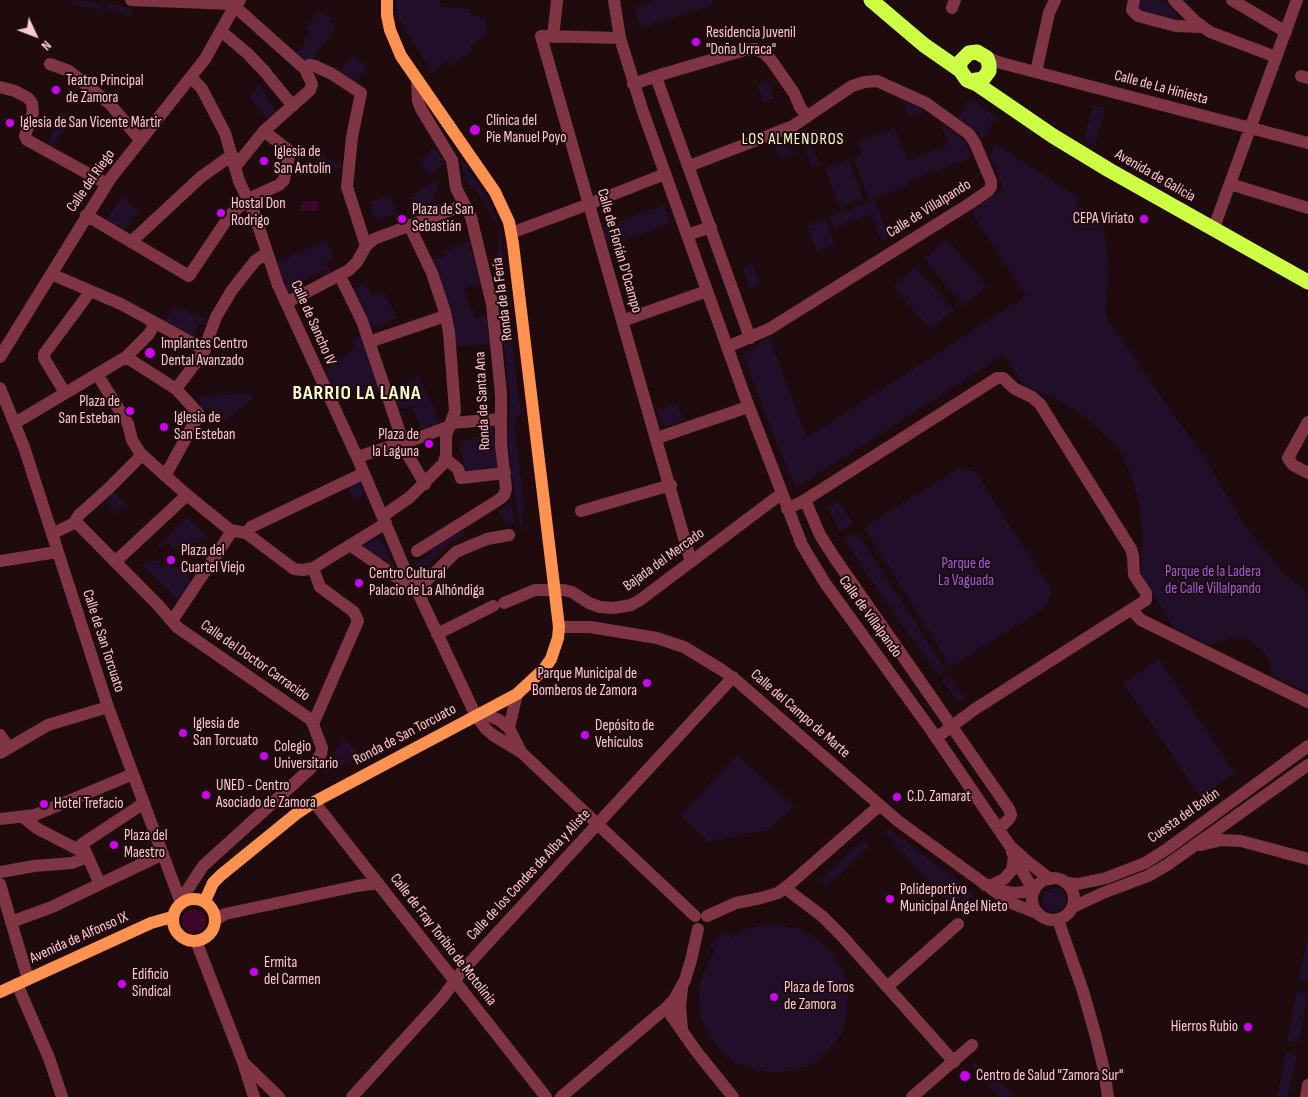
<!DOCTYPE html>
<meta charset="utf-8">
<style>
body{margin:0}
#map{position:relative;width:1308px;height:1097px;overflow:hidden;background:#1f0b0d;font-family:"Sofia Sans Condensed",sans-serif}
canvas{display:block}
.north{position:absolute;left:10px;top:10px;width:50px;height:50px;-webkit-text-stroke:4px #1f0b0d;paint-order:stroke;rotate:133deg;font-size:14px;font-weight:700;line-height:20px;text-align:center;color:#ffc9d1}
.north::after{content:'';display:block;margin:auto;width:18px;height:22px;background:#ffc9d1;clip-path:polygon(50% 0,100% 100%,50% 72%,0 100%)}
</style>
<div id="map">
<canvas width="1308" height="1097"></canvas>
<div class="north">N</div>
</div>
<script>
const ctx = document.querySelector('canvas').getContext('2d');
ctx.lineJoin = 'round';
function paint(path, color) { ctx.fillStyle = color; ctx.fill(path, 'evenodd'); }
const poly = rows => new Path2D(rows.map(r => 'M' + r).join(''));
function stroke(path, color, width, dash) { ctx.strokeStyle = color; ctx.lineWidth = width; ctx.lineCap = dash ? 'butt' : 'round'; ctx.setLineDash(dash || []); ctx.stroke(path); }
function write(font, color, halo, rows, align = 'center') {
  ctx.font = font + ' "Sofia Sans Condensed",sans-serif'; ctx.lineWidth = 4; ctx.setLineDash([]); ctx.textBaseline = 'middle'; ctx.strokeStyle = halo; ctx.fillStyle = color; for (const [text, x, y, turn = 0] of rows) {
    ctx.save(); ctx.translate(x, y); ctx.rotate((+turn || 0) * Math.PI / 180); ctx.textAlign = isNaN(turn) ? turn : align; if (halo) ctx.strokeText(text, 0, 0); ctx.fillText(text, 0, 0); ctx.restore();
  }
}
paint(poly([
 [73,0,104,3,102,10,70,4],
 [397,0,440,0,440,6,470,9,471,15,486,18,487,35,470,48,472,51,451,66,448,62,432,72,399,20,396,8],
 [656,0,712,0,714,4,640,28,635,7],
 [1141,0,1164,0,1177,13,1177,18,1174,19,1140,12,1138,6],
 [108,4,132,8,131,15,106,10],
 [319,11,331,17,329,21,335,26,334,30,324,45,322,44,312,62,301,61,293,57,305,43,303,41,310,33,305,28],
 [353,55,367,68,354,84,336,74],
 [768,81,774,98,763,102,757,85],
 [259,85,278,113,269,121,249,97],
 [970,98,997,117,982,139,979,133,958,118],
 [903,99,915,104,926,111,908,118],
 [1093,105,1106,108,1095,146,1084,139],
 [60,111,76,118,63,134,61,133,55,146,49,143],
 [940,122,965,140,972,158,909,181,910,184,869,200,853,158,862,154,858,142,894,128,897,132,907,159,910,160,949,145],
 [807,131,819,164,812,167,805,147],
 [774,142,785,145,795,153,780,158],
 [996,144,1080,198,1076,206,1100,217,1104,228,1108,264,1106,317,1209,465,1245,526,1282,571,1308,594,1308,693,1270,675,1270,668,1267,657,1259,648,1246,640,1233,636,1210,645,1174,628,1140,574,1143,546,1140,507,1131,474,1123,457,1111,440,1082,415,1054,398,1024,386,1003,354,996,360,796,488,780,453,743,355,769,337,807,437,1026,296,971,211,1001,190,1002,186,990,157,991,152],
 [435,147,445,163,430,176,420,161],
 [318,152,325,155,325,161,343,162,342,169,317,165],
 [459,156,489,201,500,229,521,415,514,420,524,500,522,531,521,531,507,444,510,397,494,263,499,246,498,227,475,189,463,179,467,175,463,170],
 [849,160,863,199,840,208,825,169],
 [440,180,433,202,416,208,412,197,414,197,413,194,421,191,420,187],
 [390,194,397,214,377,221,369,202],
 [123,195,129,203,139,211,124,231,105,220],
 [875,200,888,235,886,239,882,241,871,214,834,228,829,217],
 [664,205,671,224,607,245,602,228],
 [825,219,835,245,817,252,807,226],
 [947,240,987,286,964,306,924,259],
 [326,241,333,257,326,262,332,276,326,279,322,271,309,277,309,278,303,281,306,289,289,298,277,262],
 [469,241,481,284,464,289,471,311,473,310,475,318,488,315,490,344,454,347,453,318,441,284,431,261,446,255,445,251],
 [753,264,760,286,751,289,743,267],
 [916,267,954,310,930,330,893,286],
 [365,283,372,296,383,291,397,318,376,327,369,325,351,290],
 [174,306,211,321,209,327,199,324,192,339,165,322],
 [361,335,382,391,367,398,361,392,355,394,353,391,335,398,323,371,356,348,352,339],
 [419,376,440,423,421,430,412,405,399,410,392,389],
 [251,393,253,397,226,421,212,409,201,410,199,397],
 [677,403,684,420,668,426,664,426,656,409],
 [487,425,497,425,498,472,468,475,460,450,460,439,474,440,474,437,487,436],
 [959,468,975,471,1051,589,1047,606,951,667,864,527],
 [359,479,365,493,353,500,347,485],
 [112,491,129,506,125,509,123,508,117,515,103,499],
 [839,501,853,525,840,532,828,508],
 [511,502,514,525,507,526,498,510],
 [187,517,210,539,172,549,170,543,156,547],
 [465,529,463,536,449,543,419,576,415,564,432,553,431,550],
 [857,532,946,670,938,675,867,575,844,539],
 [377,538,383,542,394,569,365,551,363,545],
 [159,560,161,568,170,566,171,569,183,565,191,582,179,601,141,564],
 [1159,659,1235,773,1200,797,1123,683],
 [949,676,964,698,958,702,942,680],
 [343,738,362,755,325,774,323,773],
 [737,755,795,806,768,830,707,841,680,816],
 [889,829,975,893,963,905,958,898,950,905,885,833],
 [864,839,870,846,826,887,820,880],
 '1042 900a12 12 0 1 1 24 0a12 12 0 1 1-24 0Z',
 [769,924,797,928,821,941,832,952,839,963,846,979,848,991,846,1019,842,1032,834,1044,817,1060,807,1066,783,1072,767,1072,751,1069,737,1064,724,1055,708,1034,702,1022,699,1004,699,990,703,974,715,951,710,945,725,931,731,937,748,928],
 [1308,934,1308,982,1299,980],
 [1297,991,1308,993,1299,1043,1287,1041],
 [1286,1052,1297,1055,1288,1097,1277,1097],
 [973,1061,992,1078,1012,1092,1013,1097,999,1097,970,1063]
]), '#210e29');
paint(poly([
 [301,201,319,201,318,211,300,211],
 '182 921a12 12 0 1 1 24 0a12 12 0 1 1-24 0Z'
]), '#3c0728');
stroke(poly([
 [131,0,232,4,305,69,312,84,310,90,264,131,235,167],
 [614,0,620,38,642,109,744,394,802,545,825,583,931,730,1010,846,1028,862,1050,879],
 [1134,0,1132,10,1138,16,1176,26,1202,27],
 [1174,0,1195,21,1210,32,1276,57],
 [1232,0,1286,32],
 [952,8,955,0],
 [221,31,248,54,267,74],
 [553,37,557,1],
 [620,38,541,36,691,562],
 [987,58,1001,63,1308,143],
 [50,64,69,71,110,104,140,140],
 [304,68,309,65,315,66,332,74,361,93,352,137,347,187,366,246],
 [1036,72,1049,13,1055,0],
 [1301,76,1308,78],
 [191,77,202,89,225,133,239,181,254,213,278,285,357,457,404,567,421,599,476,716,486,729,493,735,521,752,695,916],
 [269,77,293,106],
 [656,77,750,338],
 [417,79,418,101,421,109,452,160,456,188,471,217,492,304,501,394,501,445,506,489,504,495,500,499,417,551],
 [633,84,663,74,745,50,755,49,764,53,771,60,794,93,800,107,807,117],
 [0,87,15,91,28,98,32,103,33,112,25,136,27,140,107,184],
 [689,166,793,126,852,86,865,82,877,81,926,103,969,134,975,143,991,181,991,187,988,191,969,204,769,329,727,347],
 [1230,184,1308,208],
 [86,215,189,276,230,215,248,199,279,185,284,180,289,156,288,150,264,131],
 [1213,230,1297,0],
 [511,233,581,207,665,174],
 [687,235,711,227],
 [131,242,201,177,232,155],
 [51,274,121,304,205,350],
 [340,276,362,321,399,430,405,443,406,452,425,484],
 [286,303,349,270,357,262,366,246,374,239,464,205],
 [622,321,707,291],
 [369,342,445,316],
 [0,357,110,179,205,59,232,11,240,0],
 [126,357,176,389,203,353,216,317,232,290,255,261,267,253],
 [97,374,128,424,132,440,140,453,187,495,230,530,246,533,294,569,303,570,313,568,386,523],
 [0,388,24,447,108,707,181,903],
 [65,393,44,358,44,354,90,292],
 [1308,422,1288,458,1293,465,1308,473],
 [15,423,126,357,149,334,155,323],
 [451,423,501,419],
 [657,438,748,407],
 [357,457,398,444,405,443,450,426],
 [446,459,458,469,461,478,505,473],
 [165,476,198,416,198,413,176,389],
 [805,500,820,535,834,557,1009,809,1011,815,1009,819,999,829],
 [787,509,805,500,997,378,1003,378,1015,389,1032,397,1040,404,1131,549,1133,556,1134,575,1146,593,1146,600,975,709,936,738],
 [581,511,671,485],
 [383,516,410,497,443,464,446,456,446,436,455,411,449,332,445,312,432,273,409,225],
 [74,523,79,525,159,606,177,627,310,719,313,724,322,748,321,754,310,769,203,866,186,892,182,902],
 [246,533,251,527,364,473],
 [52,534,74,523,79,515,108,489,142,455],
 [350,545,405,583,414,586],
 [0,561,57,552],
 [115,562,187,495],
 [313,568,320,587,354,612,358,621,313,724],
 [416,591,456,552,487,539,509,535],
 [504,603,535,590,564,590,572,592,589,603,600,607,614,608,631,605,640,600,781,494],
 [1132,610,1141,620,1308,702],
 [172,621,232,531],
 [559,627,590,627,657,638,684,647,722,670,737,681,898,821,1011,903,1037,913],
 [437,634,493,606],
 [476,716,490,716,499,720,509,728,521,752],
 [509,728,517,694],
 [0,735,9,748],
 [0,753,48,725,108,707],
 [314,802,546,1097],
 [144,803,82,844,100,884,163,854],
 [23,817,38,829,79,850,84,850],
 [0,819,35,815,133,774],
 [1201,845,1221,840,1241,841,1308,859],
 [1012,852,1019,866,1034,891],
 [0,872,34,866,72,863,88,857],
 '1032 899a21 21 0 1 1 42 0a21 21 0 1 1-42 0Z',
 [1067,883,1078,884,1106,878,1145,863,1167,849,1308,746],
 [0,884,28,979],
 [985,885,992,885,1004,879,1012,870,1014,857],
 [785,888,822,916,842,936,954,1062],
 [997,890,1013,893,1034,891],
 [1073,907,1103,893,1148,876,1167,865,1308,765],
 [707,916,736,903,761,898,778,893,791,883,879,806],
 [215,920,225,914,357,886,378,883],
 [1058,920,1083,991,1096,1037,1104,1070,1108,1097],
 [11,922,52,907,100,884],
 [196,941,243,1062,254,1097],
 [17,984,49,1058,62,1097],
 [887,987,958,924],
 [682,989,680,1006,682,1029],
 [666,1008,696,1051,733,1097],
 [245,1064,279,1097],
 [352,1097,443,997,462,971,733,677],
 [561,1097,666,1008,674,1000,685,980,691,960,698,929],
 [912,1097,972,1045],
 [1306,1097,1308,1085]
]), '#803545', 12);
stroke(poly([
 '173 920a21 21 0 1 1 42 0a21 21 0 1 1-42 0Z',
 [205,901,213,883,221,875,296,814,314,802,517,694,544,669,551,659,558,638,559,627,513,244,509,222,495,192,401,56,390,30,387,15,387,0],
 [0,992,151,923,172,917]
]), '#ff9250', 12);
stroke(poly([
 [871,0,924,45,960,70],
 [971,81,983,79,989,71,989,64,987,58,977,52,969,53,960,62,960,70,967,80,977,84,1053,136,1109,170,1308,282]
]), '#cdff44', 15);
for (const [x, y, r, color] of [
 [696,42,5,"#cf00f4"],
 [56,90,5,"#cf00f4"],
 [10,123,5,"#cf00f4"],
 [475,130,6,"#cf00f4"],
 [264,161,5,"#cf00f4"],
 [221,213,5,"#cf00f4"],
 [402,219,5,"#cf00f4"],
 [1144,219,5,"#cf00f4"],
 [150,353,6,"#cf00f4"],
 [130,411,5,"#cf00f4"],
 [164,427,5,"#cf00f4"],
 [429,444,5,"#cf00f4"],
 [171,560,5,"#cf00f4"],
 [359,583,5,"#cf00f4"],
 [647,683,5,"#cf00f4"],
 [183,733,5,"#cf00f4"],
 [585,735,5,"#cf00f4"],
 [264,756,5,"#cf00f4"],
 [206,795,5,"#cf00f4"],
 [897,797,5,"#cf00f4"],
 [44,804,5,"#cf00f4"],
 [114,845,5,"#cf00f4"],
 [890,899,5,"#cf00f4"],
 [254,972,5,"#cf00f4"],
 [122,984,5,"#cf00f4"],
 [774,997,5,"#cf00f4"],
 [1248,1027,5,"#cf00f4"],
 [965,1076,6,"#cf00f4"]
]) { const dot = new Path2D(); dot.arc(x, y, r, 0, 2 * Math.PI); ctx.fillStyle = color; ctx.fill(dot); stroke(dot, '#1f0b0d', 2); }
write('15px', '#ffc9d1', '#1f0b0d', [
 ["Residencia Juvenil",706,33],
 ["\"Doña Urraca\"",706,50],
 ["Teatro Principal",66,81],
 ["de Zamora",66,98],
 ["Clínica del",486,121],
 ["Pie Manuel Poyo",486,138],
 ["Iglesia de San Vicente Mártir",20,123],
 ["Iglesia de",274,152],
 ["San Antolín",274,169],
 ["Hostal Don",231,204],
 ["Rodrigo",231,221],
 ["Plaza de San",412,210],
 ["Sebastián",412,227],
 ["CEPA Viriato",1134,219,"right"],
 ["Implantes Centro",161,344],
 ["Dental Avanzado",161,361],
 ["Plaza de",120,402,"right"],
 ["San Esteban",120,419,"right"],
 ["Iglesia de",174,418],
 ["San Esteban",174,435],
 ["Plaza de",419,435,"right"],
 ["la Laguna",419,452,"right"],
 ["Plaza del",181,551],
 ["Cuartel Viejo",181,568],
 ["Centro Cultural",369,574],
 ["Palacio de La Alhóndiga",369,591],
 ["Parque Municipal de",637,674,"right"],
 ["Bomberos de Zamora",637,691,"right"],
 ["Iglesia de",193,724],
 ["San Torcuato",193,741],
 ["Depósito de",595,726],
 ["Vehículos",595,743],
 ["Colegio",274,747],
 ["Universitario",274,764],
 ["UNED - Centro",216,786],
 ["Asociado de Zamora",216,803],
 ["C.D. Zamarat",907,797],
 ["Hotel Trefacio",54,804],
 ["Plaza del",124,836],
 ["Maestro",124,853],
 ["Polideportivo",900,890],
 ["Municipal Ángel Nieto",900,907],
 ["Ermita",264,963],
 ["del Carmen",264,980],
 ["Edificio",132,975],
 ["Sindical",132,992],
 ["Plaza de Toros",784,988],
 ["de Zamora",784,1005],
 ["Hierros Rubio",1238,1027,"right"],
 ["Centro de Salud \"Zamora Sur\"",976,1076]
], 'left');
write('15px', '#ffc9d1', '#1f0b0d', [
 ["Calle de La Hiniesta",1161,88,15],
 ["Avenida de Galicia",1155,176,30],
 ["Calle del Riego",91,181,-55],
 ["Calle de Villalpando",929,209,-32],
 ["Calle de Florián D'Ocampo",619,251,74],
 ["Ronda de la Feria",503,299,-97],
 ["Calle de Sancho IV",313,323,66],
 ["Ronda de Santa Ana",483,401,-93],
 ["Bajada del Mercado",664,560,-36],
 ["Calle de Villalpando",870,617,54],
 ["Calle de San Torcuato",103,641,72],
 ["Calle del Doctor Carracido",255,661,35],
 ["Calle del Campo de Marte",800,714,41],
 ["Ronda de San Torcuato",405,735,-28],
 ["Cuesta del Bolón",1184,816,-35],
 ["Calle de los Condes de Alba y Aliste",529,875,-47],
 ["Avenida de Alfonso IX",79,938,-24],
 ["Calle de Fray Toribio de Motolinia",443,940,52]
]);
write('15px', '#9f5be3', '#1f0b0d', [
 ["Parque de",966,564],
 ["La Vaguada",966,581],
 ["Parque de la Ladera",1213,572],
 ["de Calle Villalpando",1213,589]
]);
ctx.letterSpacing = '1px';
write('16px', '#f9ffcb', '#1f0b0d', [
 ["LOS ALMENDROS",793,140]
]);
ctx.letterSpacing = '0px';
ctx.letterSpacing = '1px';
write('bold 20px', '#f9ffcb', '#1f0b0d', [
 ["BARRIO LA LANA",357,394]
]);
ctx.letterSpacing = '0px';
</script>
